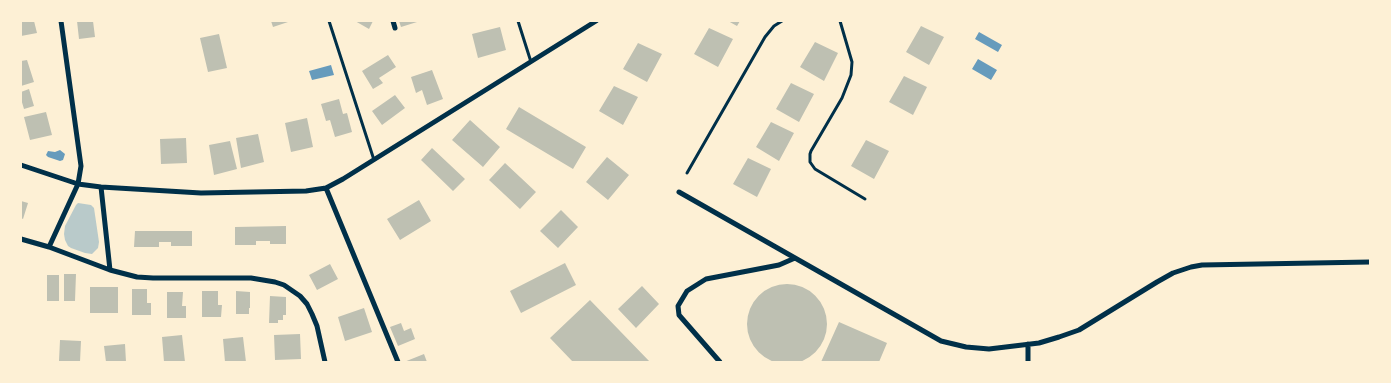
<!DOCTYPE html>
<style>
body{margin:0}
#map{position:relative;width:1391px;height:383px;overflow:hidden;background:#fdf0d5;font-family:Figtree,sans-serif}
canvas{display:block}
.frame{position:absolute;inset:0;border:22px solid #fdf0d5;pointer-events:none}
</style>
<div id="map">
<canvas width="1391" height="383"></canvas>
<div class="frame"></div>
</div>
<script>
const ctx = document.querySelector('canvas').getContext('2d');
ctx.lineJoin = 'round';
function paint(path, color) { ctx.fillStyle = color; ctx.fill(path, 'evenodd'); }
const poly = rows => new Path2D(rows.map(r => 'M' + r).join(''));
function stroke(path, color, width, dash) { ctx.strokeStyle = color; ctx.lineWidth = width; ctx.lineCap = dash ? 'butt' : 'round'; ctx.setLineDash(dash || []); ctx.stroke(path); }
paint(poly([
 [78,203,91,205,94,208,99,242,98,248,92,254,85,253,71,248,68,246,65,240,64,234,65,226,76,205]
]), '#b9caca');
paint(poly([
 [979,32,1002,45,998,52,975,39],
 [978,59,997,70,991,80,972,69],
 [331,65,334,75,312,80,309,71],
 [60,150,65,154,63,160,60,161,48,157,46,155,48,151,55,152]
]), '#669bbc');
paint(poly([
 [34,21,37,33,21,36,21,22],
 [77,21,93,21,95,37,79,39],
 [271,21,288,21,288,22,273,27],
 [355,21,373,21,369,29],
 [399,21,417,21,417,22,401,27],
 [728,21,740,21,737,26],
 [921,26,944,37,929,65,906,52],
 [500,27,506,50,478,58,472,34],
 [709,28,733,39,718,67,694,54],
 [219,34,227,68,208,72,200,38],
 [815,42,838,53,824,81,800,67],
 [638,43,662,54,647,82,623,69],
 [388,55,396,67,379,78,383,83,373,89,362,71],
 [27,60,34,82,21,86,21,61],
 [432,70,443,99,427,105,422,90,416,93,411,77],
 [904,76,927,87,913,115,889,102],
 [791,83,814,94,799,122,776,109],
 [614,86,638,97,623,125,599,111],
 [29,89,34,106,24,109,21,99,21,92],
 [395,95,405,108,382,125,372,111],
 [339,99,343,114,347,113,352,132,335,137,330,120,326,121,321,104],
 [519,107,586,147,573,169,506,129],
 [46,112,52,135,30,140,24,117],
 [307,118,313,147,291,152,285,123],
 [470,120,500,147,483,167,452,140],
 [771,122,794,133,779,161,756,147],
 [258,134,264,162,241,168,236,138],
 [186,138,187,163,161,164,160,139],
 [866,140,889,151,874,179,851,166],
 [230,141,237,169,214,175,209,145],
 [432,148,465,179,453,191,421,160],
 [607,157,629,175,608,200,586,182],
 [748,158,771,169,757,197,733,184],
 [505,163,536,192,520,209,489,180],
 [419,200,431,221,400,240,387,219],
 [21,201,28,203,23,219,21,218],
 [561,210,578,227,558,248,540,231],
 [286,226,286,244,270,244,270,241,256,241,256,245,235,245,235,227],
 [135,231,192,231,192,246,171,246,171,242,159,242,159,247,134,247],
 [565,263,576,285,521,313,510,291],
 [330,264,338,279,317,290,309,275],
 [64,274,76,274,75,301,64,301],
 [47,275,59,275,59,301,47,301],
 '747 324a40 40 0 1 1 80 0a40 40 0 1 1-80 0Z',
 [642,286,659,304,636,328,618,309],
 [90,287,118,287,118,313,90,313],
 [132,289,147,289,147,303,151,303,151,315,132,315],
 [202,291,218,291,218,305,222,305,221,317,202,317],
 [236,291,250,292,250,308,249,308,249,314,236,314],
 [167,292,183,292,182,306,186,306,186,318,167,318],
 [270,296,286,297,286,315,283,315,283,320,278,320,278,323,269,323],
 [590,300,650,362,573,362,550,338],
 [364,308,372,332,345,341,338,317],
 [839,322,887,343,879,362,821,362],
 [401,323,404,331,411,328,415,339,398,346,390,327],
 [300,334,301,359,275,360,274,335],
 [182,335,185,362,164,362,162,337],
 [243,337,246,362,225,362,223,339],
 [60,340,81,341,80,362,59,361],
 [125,344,126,362,106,362,104,346],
 [424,354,427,362,404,362]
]), '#bec0b2');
stroke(poly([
 [329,21,374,160],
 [518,21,531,62],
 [840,21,852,62,851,75,842,98,811,151,810,154,810,162,815,169,865,199],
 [687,173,765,37,774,26,782,21]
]), '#003049', 3);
stroke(poly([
 [61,21,81,166,78,184,49,247,110,270,137,277,153,278,251,278,275,282,284,285,300,296,307,304,312,314,317,326,325,362],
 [393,21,395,28],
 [21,165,78,184,101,187,201,193,306,191,326,188,343,179,596,21],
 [101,187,110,270],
 [326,188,398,362],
 [679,192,941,341,966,347,989,349,1039,343,1059,337,1079,330,1157,282,1173,273,1191,267,1202,265,1370,262],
 [21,239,49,247],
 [720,362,679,315,678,306,687,291,706,279,779,265,795,258],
 [1028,362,1028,344]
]), '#003049', 5);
</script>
